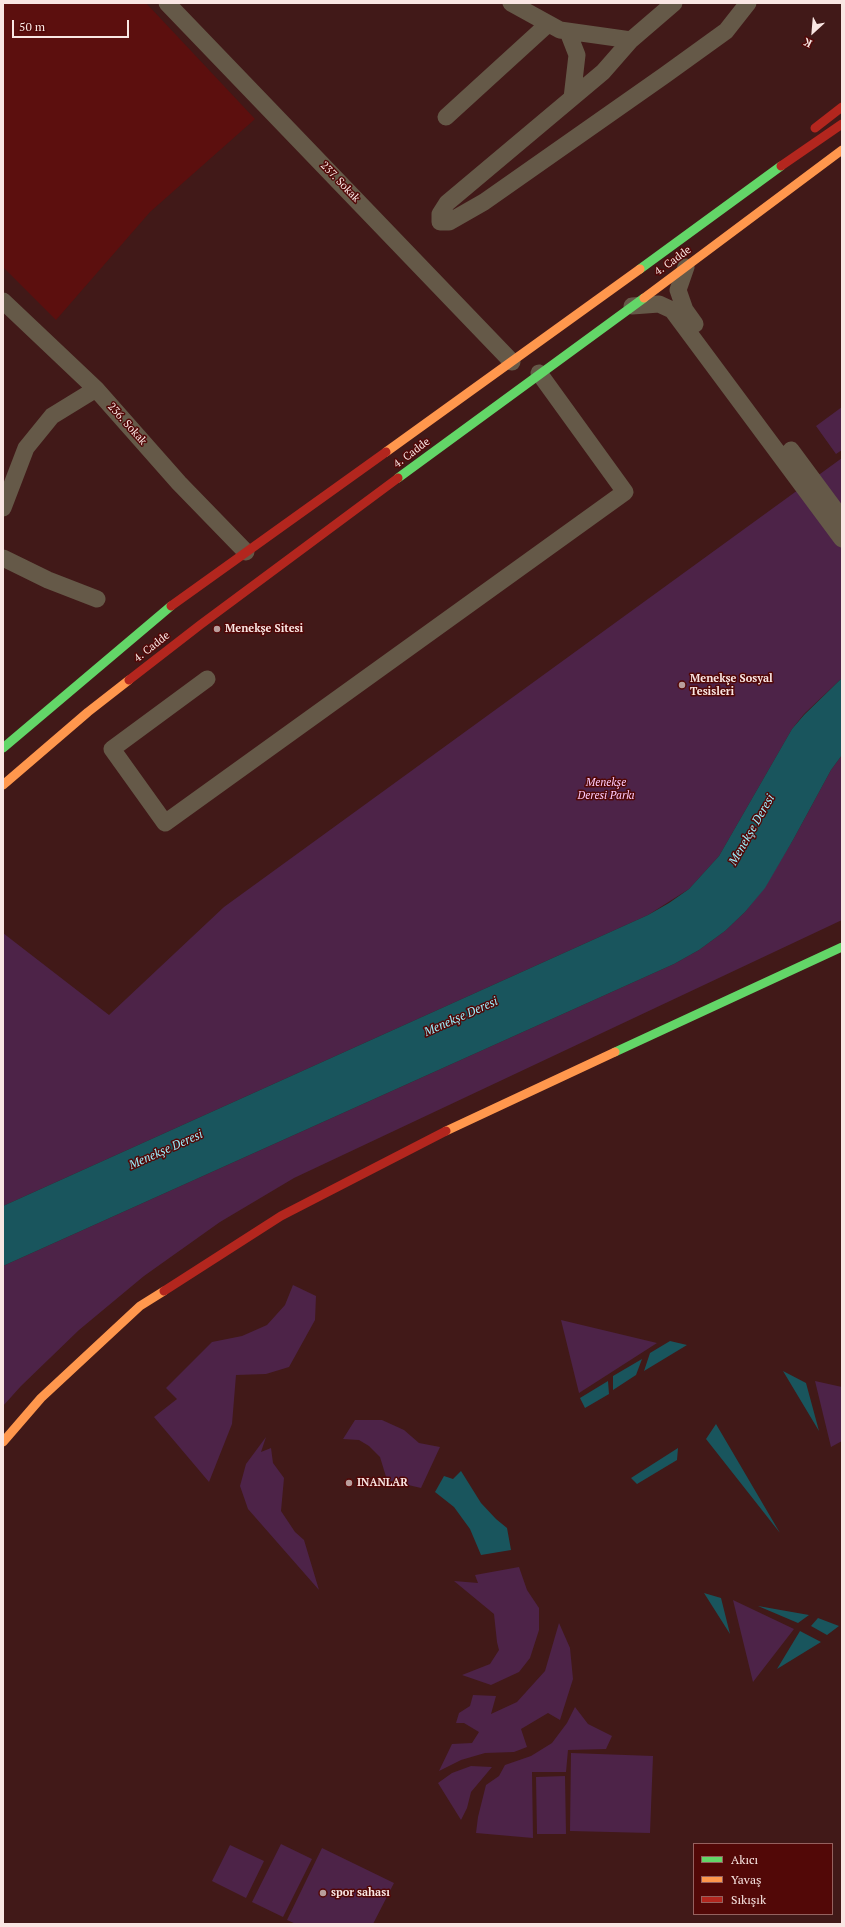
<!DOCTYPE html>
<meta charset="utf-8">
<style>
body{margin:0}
#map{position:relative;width:845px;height:1927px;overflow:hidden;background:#411918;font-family:"PT Serif",serif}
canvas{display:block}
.frame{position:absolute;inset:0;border:4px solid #f9e6e3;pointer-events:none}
.legend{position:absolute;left:693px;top:1843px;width:140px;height:72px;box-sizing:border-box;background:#520807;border:1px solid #95615f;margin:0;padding:5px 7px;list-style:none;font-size:12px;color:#f9e6e3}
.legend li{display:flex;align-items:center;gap:8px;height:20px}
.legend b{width:20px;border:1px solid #95615f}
.north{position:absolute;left:793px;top:12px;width:40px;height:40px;-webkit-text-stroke:3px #520807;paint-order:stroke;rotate:206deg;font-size:11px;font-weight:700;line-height:16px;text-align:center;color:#f9e6e3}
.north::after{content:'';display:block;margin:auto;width:14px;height:18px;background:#f9e6e3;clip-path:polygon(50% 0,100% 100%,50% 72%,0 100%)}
.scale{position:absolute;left:12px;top:20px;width:117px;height:18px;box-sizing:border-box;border:2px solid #f9e6e3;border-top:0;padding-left:5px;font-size:12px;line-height:14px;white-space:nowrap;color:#f9e6e3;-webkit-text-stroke:3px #520807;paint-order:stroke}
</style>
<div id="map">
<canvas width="845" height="1927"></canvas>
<div class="frame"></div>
<ul class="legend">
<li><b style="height:5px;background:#63d668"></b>Akıcı</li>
<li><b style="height:5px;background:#ff974d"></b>Yavaş</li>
<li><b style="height:5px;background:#b3261e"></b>Sıkışık</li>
</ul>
<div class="north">K</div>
<div class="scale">50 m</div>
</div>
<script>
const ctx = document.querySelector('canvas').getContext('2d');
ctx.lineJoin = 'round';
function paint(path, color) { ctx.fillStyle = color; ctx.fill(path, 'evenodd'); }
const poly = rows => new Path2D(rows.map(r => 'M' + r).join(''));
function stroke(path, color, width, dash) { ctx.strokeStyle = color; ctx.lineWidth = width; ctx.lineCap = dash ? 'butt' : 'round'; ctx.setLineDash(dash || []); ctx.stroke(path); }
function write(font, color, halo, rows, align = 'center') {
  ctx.font = font + ' "PT Serif",serif'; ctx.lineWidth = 3; ctx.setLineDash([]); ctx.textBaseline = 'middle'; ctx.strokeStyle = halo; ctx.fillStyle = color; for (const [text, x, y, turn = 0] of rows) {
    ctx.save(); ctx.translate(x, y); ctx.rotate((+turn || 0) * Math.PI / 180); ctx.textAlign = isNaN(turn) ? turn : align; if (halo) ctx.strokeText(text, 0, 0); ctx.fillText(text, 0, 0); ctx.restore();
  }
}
paint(poly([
 [3,3,146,3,255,119,150,212,56,320,3,267]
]), '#5c0f0e');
paint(poly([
 [842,407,842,450,836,454,816,426],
 [842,458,842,678,804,714,792,729,719,856,689,889,648,915,3,1206,3,933,109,1015,224,907],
 [842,755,842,920,294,1178,220,1222,144,1276,79,1330,21,1386,3,1406,3,1266,674,964,699,950,725,931,745,912,764,888,793,840,831,770],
 [293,1285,316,1296,315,1320,289,1367,266,1374,236,1375,232,1424,209,1482,154,1417,177,1399,166,1388,212,1342,242,1336,267,1325,285,1305],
 [561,1320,657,1343,579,1393],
 [815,1381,842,1387,842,1441,831,1447],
 [355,1420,382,1420,404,1430,419,1443,440,1447,421,1488,387,1480,380,1457,369,1446,359,1440,343,1439],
 [266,1437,261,1452,271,1448,273,1463,284,1478,281,1511,295,1532,304,1540,319,1590,248,1509,240,1486,246,1464],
 [519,1567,527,1590,539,1608,539,1630,530,1658,519,1672,491,1685,462,1675,490,1664,499,1650,497,1642,494,1614,454,1581,478,1583,475,1575],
 [733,1600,794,1629,753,1682],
 [559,1623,570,1648,573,1679,560,1720,548,1713,521,1729,527,1747,514,1752,485,1753,461,1760,439,1771,452,1744,472,1743,479,1732,464,1723,456,1723,459,1713,470,1706,473,1695,496,1696,491,1714,517,1702,545,1671],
 [575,1707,588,1724,612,1736,606,1749,568,1750,566,1772,532,1772,533,1838,476,1833,478,1817,486,1785,499,1776,505,1765,531,1756,552,1743,567,1723],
 [571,1753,653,1756,650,1833,570,1831],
 [471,1766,492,1767,471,1792,467,1808,461,1820,438,1783,452,1773],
 [565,1776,566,1834,537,1834,536,1777],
 [281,1844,312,1859,283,1917,252,1902],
 [230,1845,264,1861,246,1898,212,1881],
 [322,1848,394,1883,373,1924,296,1924,287,1920]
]), '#4d2348');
paint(poly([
 [842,678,842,755,831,770,793,840,765,888,745,912,725,931,699,950,674,964,3,1266,3,1206,648,915,669,903,689,889,719,856,792,729,804,715],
 [670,1341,687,1345,644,1371,650,1353],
 [642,1359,636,1375,613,1390,613,1376],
 [783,1371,806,1383,819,1431],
 [608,1381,609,1394,585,1408,580,1398],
 [716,1424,780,1533,706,1439],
 [678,1448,677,1460,637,1484,631,1478],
 [461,1471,481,1503,496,1519,507,1528,511,1550,481,1555,470,1529,454,1507,435,1492,444,1476,453,1479],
 [704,1593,721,1598,730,1634],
 [758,1606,809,1615,798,1623],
 [818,1618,839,1626,827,1635,811,1626],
 [800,1631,821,1642,777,1669]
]), '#19555d');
stroke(poly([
 [167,3,512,362],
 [511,3,560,30,631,40,674,3],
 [568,32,577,55,572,98],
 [631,40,603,72,447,203,440,214,440,222,449,222,484,202,665,75,726,31,748,3],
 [446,117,548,24],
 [686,267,678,290,685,310,695,324],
 [3,301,96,389,179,483,246,552],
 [632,306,659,304,672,310,842,539],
 [791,450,842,519],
 [3,508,26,448,52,416,96,389],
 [3,558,48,580,97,599],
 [207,679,112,749,165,823,625,492,539,373]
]), '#655948', 17);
stroke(poly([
 [640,269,781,166],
 [398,478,644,298],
 [3,748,171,606],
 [615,1052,842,947]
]), '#63d668', 9);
stroke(poly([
 [644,298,842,150],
 [386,452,640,269],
 [3,785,88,712,129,680],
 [446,1131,615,1052],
 [3,1442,41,1398,140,1306,164,1291]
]), '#ff974d', 9);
stroke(poly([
 [815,128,842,107],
 [781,166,842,124],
 [171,606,386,452],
 [129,680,200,625,398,478],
 [164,1291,281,1216,446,1131]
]), '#b3261e', 9);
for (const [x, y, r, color] of [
 [217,629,4,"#b99e9c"],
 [682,685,4,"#b99e9c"],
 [349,1483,4,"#b99e9c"],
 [323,1893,4,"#b99e9c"]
]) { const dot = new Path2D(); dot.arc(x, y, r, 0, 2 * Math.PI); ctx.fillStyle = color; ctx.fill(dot); stroke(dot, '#520807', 1.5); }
write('11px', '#f9e6e3', '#520807', [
 ["237. Sokak",340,182,46],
 ["4. Cadde",673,261,-36],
 ["236. Sokak",127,424,48],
 ["4. Cadde",412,453,-37],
 ["4. Cadde",152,647,-38]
]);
write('bold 11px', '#f9e6e3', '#520807', [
 ["Menekşe Sitesi",225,629],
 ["Menekşe Sosyal",690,679],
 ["Tesisleri",690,692],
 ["INANLAR",357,1483],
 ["spor sahası",331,1893]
], 'left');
write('italic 11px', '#fecbfc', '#520807', [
 ["Menekşe",606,783],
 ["Deresi Parkı",606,796]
]);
write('italic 12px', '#9bf1fe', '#520807', [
 ["Menekşe Deresi",752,830,-60],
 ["Menekşe Deresi",461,1017,-24],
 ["Menekşe Deresi",166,1150,-24]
]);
</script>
